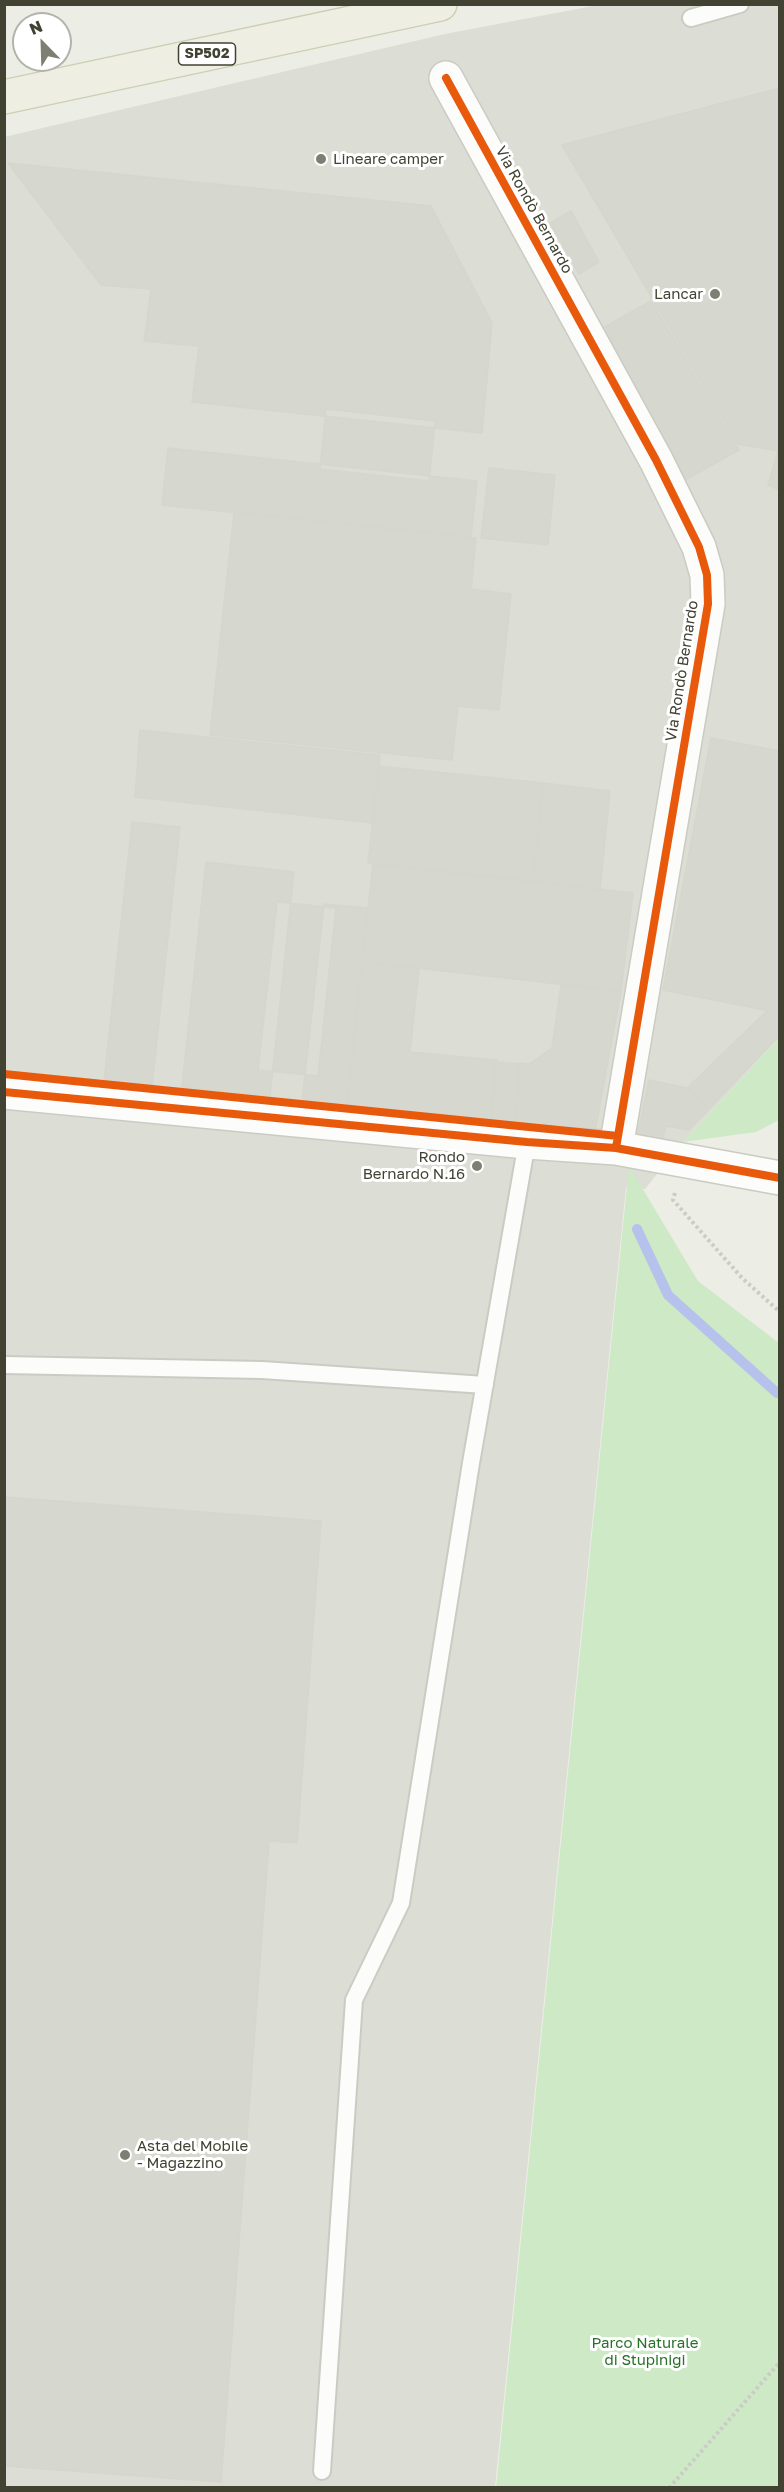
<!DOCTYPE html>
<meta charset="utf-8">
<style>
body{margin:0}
#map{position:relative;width:784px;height:2492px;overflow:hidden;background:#eceee6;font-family:"Golos Text",sans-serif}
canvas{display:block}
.frame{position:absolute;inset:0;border:6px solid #424233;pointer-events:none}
.north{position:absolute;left:12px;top:12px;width:60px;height:60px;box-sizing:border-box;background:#fff;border:2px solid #b3b3ad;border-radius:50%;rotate:337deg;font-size:16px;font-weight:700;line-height:24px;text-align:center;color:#424233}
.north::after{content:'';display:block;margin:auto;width:21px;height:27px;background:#7e7e72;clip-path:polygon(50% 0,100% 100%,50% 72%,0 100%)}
</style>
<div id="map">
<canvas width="784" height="2492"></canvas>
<div class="frame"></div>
<div class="north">N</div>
</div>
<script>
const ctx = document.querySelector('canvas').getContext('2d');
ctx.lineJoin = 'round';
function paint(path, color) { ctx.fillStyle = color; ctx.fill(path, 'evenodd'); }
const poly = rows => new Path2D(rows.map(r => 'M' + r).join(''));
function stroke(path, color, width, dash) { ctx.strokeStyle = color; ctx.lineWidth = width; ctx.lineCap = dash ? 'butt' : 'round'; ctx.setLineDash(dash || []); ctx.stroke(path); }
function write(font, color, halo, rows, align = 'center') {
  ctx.font = font + ' "Golos Text",sans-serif'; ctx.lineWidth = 6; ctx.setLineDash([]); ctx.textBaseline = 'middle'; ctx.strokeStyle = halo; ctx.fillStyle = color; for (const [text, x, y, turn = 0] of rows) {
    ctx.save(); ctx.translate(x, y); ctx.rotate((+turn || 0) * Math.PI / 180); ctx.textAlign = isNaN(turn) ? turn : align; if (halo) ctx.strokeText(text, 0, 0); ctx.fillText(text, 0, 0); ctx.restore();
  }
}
paint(poly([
 [598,5,779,5,779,1038,683,1142,645,1189,626,1187,495,2487,5,2487,4,137,445,34]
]), '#dcddd4');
paint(poly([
 [779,1038,779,1120,756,1132,683,1142],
 [629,1166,698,1281,779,1343,779,2487,496,2488]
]), '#cee9c6');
stroke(poly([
 [637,1229,668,1295,777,1393]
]), '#b6c2eb', 10);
const building = poly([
 [780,88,780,490,768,485,778,451,738,444,562,145,780,88],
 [8,163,431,206,492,323,482,433,192,402,199,346,144,341,151,289,101,285,8,163],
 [571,211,599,262,579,274,550,223,571,211],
 [651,301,739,450,685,480,601,329,651,301],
 [326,409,435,421,429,481,320,469,326,409],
 [168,448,477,481,471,537,162,505,168,448],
 [489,468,555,475,548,545,481,538,489,468],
 [234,512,476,538,471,589,511,594,499,710,458,706,452,760,210,735,234,512],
 [140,730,380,755,373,823,135,797,140,730],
 [711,738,780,751,780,1013,663,990,711,738],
 [379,766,543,783,533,881,368,863,379,766],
 [543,783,610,791,600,889,533,881,543,783],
 [132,822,180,827,152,1086,104,1081,132,822],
 [206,862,294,872,270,1096,182,1087,206,862],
 [373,864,633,893,621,991,362,962,373,864],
 [277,902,336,908,318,1076,258,1070,277,902],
 [324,904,368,908,347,1106,302,1101,324,904],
 [362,962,419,969,410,1052,497,1060,491,1121,347,1106,362,962],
 [561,985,621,991,595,1131,515,1123,520,1063,529,1064,552,1048,561,985],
 [767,1011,780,1013,780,1035,709,1109,687,1088,767,1011],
 [496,1062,521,1064,515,1123,491,1121,496,1062],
 [649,1080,687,1088,709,1109,689,1130,666,1126,662,1142,637,1138,649,1080],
 [4,1497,321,1521,297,1843,269,1841,221,2482,4,2466,4,1497]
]);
paint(building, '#d6d7ce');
stroke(building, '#d5d6cc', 1.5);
const service = poly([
 [691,18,740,4],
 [4,1365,262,1370,485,1385],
 [322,2471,354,2000,401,1903,471,1463,527,1142]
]);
const minor = poly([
 [446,78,656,460,699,547,707,575,708,604,616,1148],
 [4,1092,527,1142,616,1148,780,1178]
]);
const primary = poly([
 [4,97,440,4]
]);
stroke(service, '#caccc3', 20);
stroke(minor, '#caccc3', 36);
stroke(primary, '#cdcfb4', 36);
stroke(poly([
 [675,1193,673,1200,742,1278,780,1312],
 [669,2488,780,2362]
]), '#cbccc5', 4, [3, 3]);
stroke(service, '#fcfcfb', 16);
stroke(minor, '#fcfcfb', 33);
stroke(primary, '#eeefe2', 33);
stroke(poly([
 [446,78,656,460,699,547,707,575,708,604,616,1148],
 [4,1074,618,1136],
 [4,1092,527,1142,616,1148,780,1178]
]), '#e8590c', 8);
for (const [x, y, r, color] of [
 [321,159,6,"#7e7e72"],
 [715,294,6,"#7e7e72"],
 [477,1166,6,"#7e7e72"],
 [125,2155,6,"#7e7e72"]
]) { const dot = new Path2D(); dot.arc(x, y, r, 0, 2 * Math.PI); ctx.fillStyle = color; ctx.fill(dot); stroke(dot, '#fff', 2); }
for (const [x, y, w] of [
 [207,54,57]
]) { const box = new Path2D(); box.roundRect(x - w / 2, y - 11, w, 22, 4.5); ctx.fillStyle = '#fff'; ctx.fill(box); stroke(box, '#424233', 1.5); }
write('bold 14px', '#424233', null, [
 ["SP502",207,54]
]);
write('15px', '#424233', '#fff', [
 ["Lineare camper",333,159],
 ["Lancar",703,294,"right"],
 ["Rondo",465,1157,"right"],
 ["Bernardo N.16",465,1174,"right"],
 ["Asta del Mobile",137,2146],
 ["- Magazzino",137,2163]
], 'left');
write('15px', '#424233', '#fff', [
 ["Via Rondò Bernardo",534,210,61],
 ["Via Rondò Bernardo",682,671,-81]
]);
write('15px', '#297129', '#fff', [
 ["Parco Naturale",645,2343],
 ["di Stupinigi",645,2360]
]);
</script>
